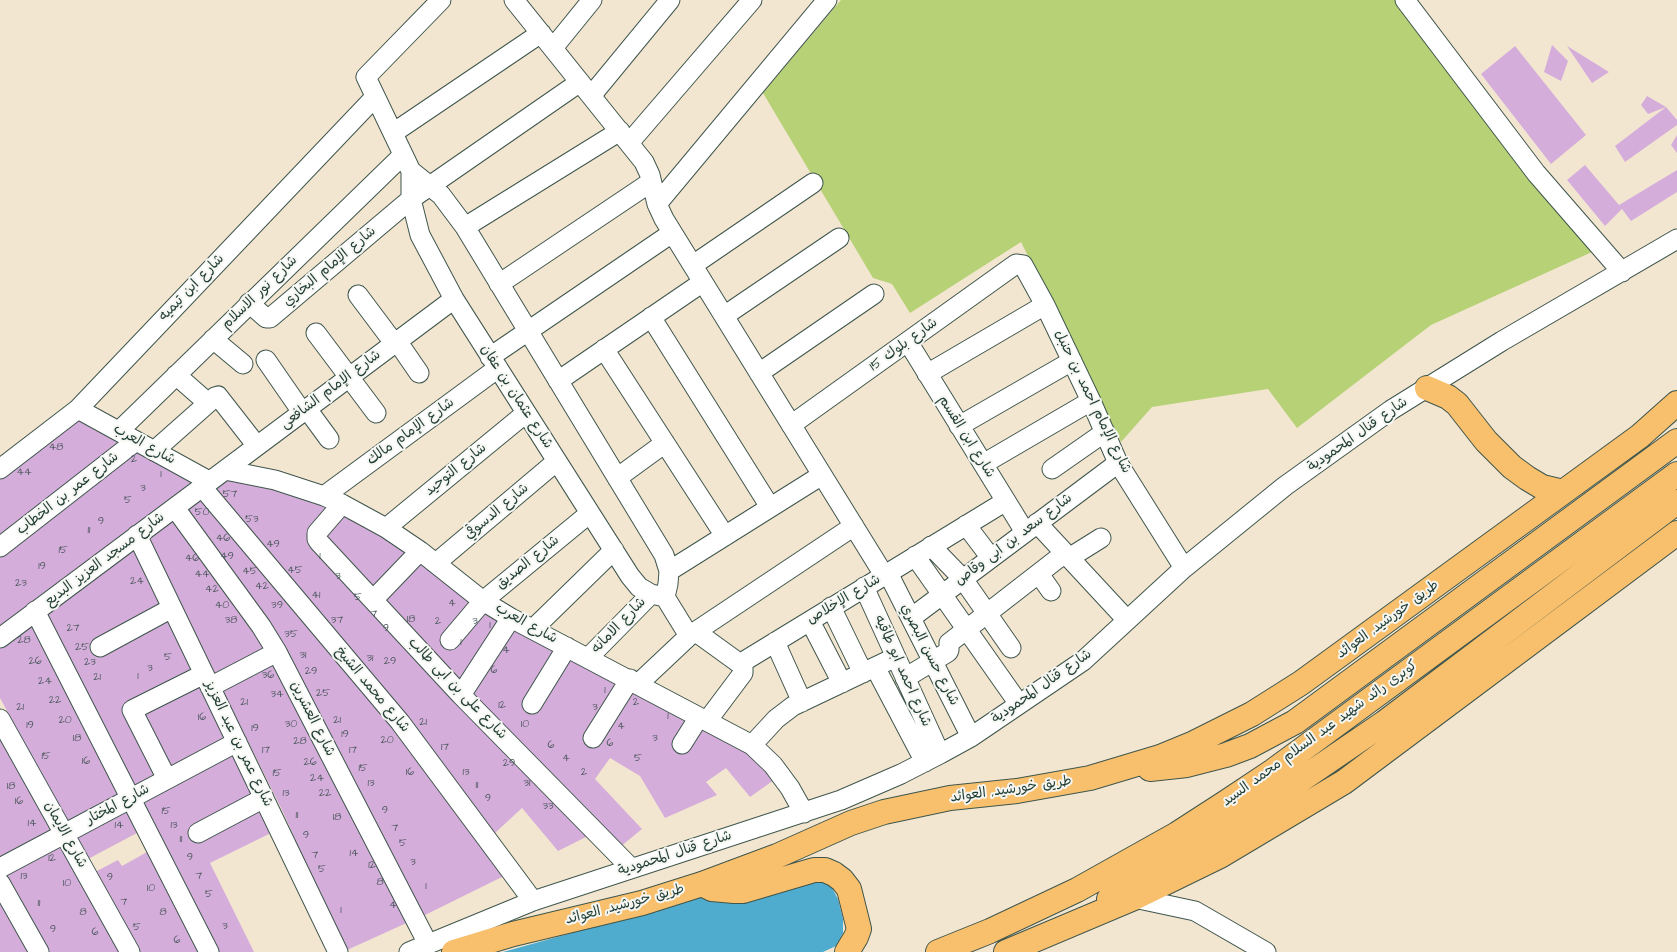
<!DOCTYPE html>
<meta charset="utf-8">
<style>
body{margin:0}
canvas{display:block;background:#f3e6d1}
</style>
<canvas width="1677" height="952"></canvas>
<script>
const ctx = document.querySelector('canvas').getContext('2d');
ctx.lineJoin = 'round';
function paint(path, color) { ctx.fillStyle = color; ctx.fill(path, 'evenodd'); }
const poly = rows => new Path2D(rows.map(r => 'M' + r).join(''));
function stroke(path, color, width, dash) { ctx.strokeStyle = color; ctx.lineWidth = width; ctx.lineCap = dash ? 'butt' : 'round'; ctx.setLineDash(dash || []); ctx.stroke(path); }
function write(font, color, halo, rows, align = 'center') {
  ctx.font = font + ' "Architects Daughter","Playpen Sans Arabic",sans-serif'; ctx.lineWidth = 4; ctx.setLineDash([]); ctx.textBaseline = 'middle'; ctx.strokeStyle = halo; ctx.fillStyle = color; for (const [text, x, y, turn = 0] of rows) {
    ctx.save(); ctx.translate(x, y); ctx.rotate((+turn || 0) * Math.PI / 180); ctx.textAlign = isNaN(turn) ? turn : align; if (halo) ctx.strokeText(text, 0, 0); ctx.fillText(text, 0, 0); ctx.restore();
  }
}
paint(poly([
 [841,0,1395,0,1592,252,1431,325,1297,428,1268,389,1152,407,1121,442,1021,242,910,313,892,284,873,278,763,93]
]), '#b7d176');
paint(poly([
 [821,880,831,886,838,899,843,919,843,933,836,946,823,952,503,952,701,897,734,903,759,898]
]), '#50acce');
paint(poly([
 [1552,45,1568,61,1561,81,1544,72],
 [1515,46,1586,135,1551,164,1481,74],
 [1567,46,1609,72,1592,83],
 [1647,96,1666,107,1677,120,1677,125,1625,162,1615,146,1666,107,1648,114,1641,105],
 [1677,135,1677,153,1671,145],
 [1585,165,1619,205,1677,170,1677,192,1631,221,1622,209,1605,226,1567,180],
 [77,414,128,443,0,542,0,472],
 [135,447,194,482,0,630,0,552],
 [225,473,337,505,313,534,590,835,558,851,522,808,495,833,206,487],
 [200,492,356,676,504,876,421,917,205,542,180,507],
 [343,507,415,553,373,595,321,539],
 [174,512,270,650,216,678,143,534],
 [133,542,195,674,127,709,161,773,134,787,44,608],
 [420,556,483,605,507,620,461,689,377,600],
 [30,621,120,798,69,824,0,698,0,642],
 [511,623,624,680,585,743,592,748,632,684,691,716,674,744,682,754,700,723,750,751,774,780,750,797,726,768,706,782,717,795,665,818,640,776,610,758,595,779,642,829,620,847,466,694],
 [276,658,411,921,347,950,312,878,283,812,220,685],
 [199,681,227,739,166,770,137,713],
 [0,733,54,832,0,862],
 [233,748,273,832,210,863,254,952,218,952,139,796],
 [124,806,137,833,88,859,73,832],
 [59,839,121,952,48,952,2,870],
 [147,852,200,952,139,952,95,872,118,860,122,866],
 [0,898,30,952,0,952]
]), '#d5addb');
const minor = poly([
 [441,0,366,77,411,171,411,199,420,235,454,299,630,576,639,587,651,594,665,597,689,636],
 [514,0,644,162,650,175,657,204,664,219,884,575],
 [1405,0,1536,173,1622,272],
 [553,48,592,0],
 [591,96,670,0],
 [393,133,541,33],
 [629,143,752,0],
 [411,171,441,195,465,227,664,555,669,571,668,584,665,597],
 [657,204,827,0],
 [465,227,620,131],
 [693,265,813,183],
 [499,284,651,182],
 [358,295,394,343],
 [249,303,266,318,270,318,411,199,580,82],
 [724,316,839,238],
 [651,317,770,507],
 [316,333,376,413],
 [213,339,243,364],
 [397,341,419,373],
 [908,342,1025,532],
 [604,349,725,536],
 [490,357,672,233],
 [266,360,302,412],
 [759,373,874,294],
 [927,374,1045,305],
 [176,375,208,403],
 [558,381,703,282],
 [78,409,209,481],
 [307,409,329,439],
 [791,425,1016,264,1023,265,1045,305,1091,401,1118,463,1184,568],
 [959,426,1072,361],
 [119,431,403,155],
 [154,451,215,397,218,396,257,446],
 [983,464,1091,401],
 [0,469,78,409,375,97],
 [1052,469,1105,432],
 [225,470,275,480,324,496,342,504,386,528,420,551,483,601,511,618,752,745,773,765,790,788,804,813],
 [617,478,665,443],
 [202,487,400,722,533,901],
 [324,496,498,368],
 [342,504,317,533,317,539,319,542,461,695,631,868],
 [175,508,261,626,277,652,428,944],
 [1037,523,1127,620],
 [966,525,991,558],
 [386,528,526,413],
 [137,535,338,952],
 [931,546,963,579,1011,648],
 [0,547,136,441],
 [915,556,1019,704],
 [1069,558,1101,538],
 [436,563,557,461],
 [669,571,822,475],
 [888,573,971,737],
 [1039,574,1051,591],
 [864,587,940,754],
 [373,600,420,551],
 [831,607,863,673],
 [35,611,209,952],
 [911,618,1118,463],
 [810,621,842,683],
 [533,629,614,550],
 [696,632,743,666],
 [0,638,454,299],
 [450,640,483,601,590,513],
 [775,642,802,702],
 [100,647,172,608],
 [588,658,651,594],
 [875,667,925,762],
 [905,678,948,652,949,650,949,643,1065,553],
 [638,684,689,636,854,526],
 [210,687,277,652],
 [461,695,511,618],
 [532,704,567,647],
 [0,719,130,952],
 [707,721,743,673,743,663,746,660,1006,501],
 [593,738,630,679],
 [682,744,699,717],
 [752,745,776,719,793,706,896,657],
 [167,779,132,710,204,674],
 [198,833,264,798],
 [0,868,237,742],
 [0,883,39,952],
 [1134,898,1195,911,1266,952],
 [409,952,533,901,841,800,901,774,940,754,971,737,1083,661,1184,568,1285,486,1391,410,1502,341,1677,239]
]);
const major = poly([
 [1427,388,1448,397,1457,404,1486,441,1512,467,1527,478,1542,487,1563,492],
 [1150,769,1187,765,1226,755,1250,746,1295,722,1677,441],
 [702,884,712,889,734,891,743,891,814,870,825,870,834,874,842,880,849,889,859,929,856,937,847,952],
 [1109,899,1146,872,1224,829,1283,792,1384,723,1677,502],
 [454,952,513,934,642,903,702,884,777,856,851,823,884,812,950,798,1017,791,1090,778,1160,757,1194,743,1252,714,1301,683,1640,436,1677,403],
 [938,952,990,931,1077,890,1177,834,1225,803,1273,771,1677,474],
 [1006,952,1134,898,1220,856,1344,782,1677,533]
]);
stroke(minor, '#3f564c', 21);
stroke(major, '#3f564c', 26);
stroke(minor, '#fff', 19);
stroke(major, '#f8bf6c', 24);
write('11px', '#4c595e', null, [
 ["48",56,448],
 ["2",134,460],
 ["44",24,473],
 ["1",161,475],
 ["3",143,489],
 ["57",230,495],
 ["5",128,501],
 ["50",202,513],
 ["53",252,520],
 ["9",101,522],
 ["11",89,531],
 ["46",223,539],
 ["49",273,545],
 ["15",63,551],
 ["49",227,557],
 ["1",320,557],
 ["46",192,559],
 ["19",42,567],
 ["45",295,571],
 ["45",250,572],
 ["44",202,575],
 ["3",338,577],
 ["24",137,582],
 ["23",21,584],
 ["42",262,587],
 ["42",212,590],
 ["41",316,596],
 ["5",358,598],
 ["4",452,604],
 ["40",222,606],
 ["39",277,606],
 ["7",374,615],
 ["18",411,620],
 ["38",231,621],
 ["37",337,621],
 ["2",438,622],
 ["3",475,622],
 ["1",490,626],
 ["27",73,629],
 ["9",386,629],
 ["35",291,635],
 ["28",24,641],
 ["1",461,643],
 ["25",82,648],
 ["4",506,651],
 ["31",303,656],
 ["5",168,658],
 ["31",370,659],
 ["26",35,662],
 ["29",390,662],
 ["23",90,663],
 ["3",150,669],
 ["6",494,671],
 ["29",311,672],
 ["36",268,676],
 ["1",138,677],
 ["21",97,678],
 ["24",45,682],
 ["1",605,691],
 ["25",323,694],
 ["34",277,695],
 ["22",55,701],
 ["21",244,703],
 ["2",636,703],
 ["12",502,706],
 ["21",20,708],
 ["3",595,708],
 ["1",668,717],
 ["16",202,718],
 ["20",65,721],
 ["21",337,721],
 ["21",423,723],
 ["30",291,725],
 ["10",525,725],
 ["19",30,726],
 ["4",621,727],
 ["19",255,729],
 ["19",345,735],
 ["18",77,739],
 ["3",655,739],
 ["20",387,741],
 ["28",300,742],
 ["6",610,744],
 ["6",551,746],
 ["17",445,748],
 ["17",266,751],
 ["17",353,751],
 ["15",46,757],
 ["4",566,759],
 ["5",638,759],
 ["16",86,762],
 ["26",310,763],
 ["29",509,764],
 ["15",363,769],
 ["16",410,773],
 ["13",466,773],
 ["2",584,773],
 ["15",277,774],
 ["24",317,779],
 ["13",371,784],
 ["31",527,784],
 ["11",477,786],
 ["18",11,787],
 ["13",286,794],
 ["22",325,794],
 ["9",488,799],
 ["16",19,802],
 ["33",548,807],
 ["9",385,811],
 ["15",166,812],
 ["11",297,816],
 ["18",337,818],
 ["14",32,824],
 ["14",119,826],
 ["13",174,826],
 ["7",395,829],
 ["9",306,836],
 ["11",181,840],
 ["5",403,844],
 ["14",354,854],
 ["7",315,856],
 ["9",190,858],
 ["12",52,859],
 ["3",413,863],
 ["12",372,866],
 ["5",322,870],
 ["13",24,877],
 ["7",199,877],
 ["9",110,878],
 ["8",380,883],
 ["10",67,884],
 ["1",426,887],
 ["10",151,889],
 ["5",209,895],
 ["7",124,903],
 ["11",39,904],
 ["4",393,906],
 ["1",341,911],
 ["8",83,913],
 ["8",163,913],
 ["3",225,927],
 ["5",137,928],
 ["9",53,930],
 ["6",95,933],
 ["6",177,941]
]);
write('14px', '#1f3d34', '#f6f6f2', [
 ["شارع الإمام البخاري",330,267,-40],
 ["شارع ابن تيميه",192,288,-46],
 ["شارع نور الاسلام",260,293,-44],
 ["شارع بلوك 15",904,345,-36],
 ["شارع الإمام الشافعى",331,390,-37],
 ["شارع عثمان بن عفان",516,397,57],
 ["شارع الإمام احمد بن حنبل",1092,402,64],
 ["شارع الإمام مالك",411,432,-36],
 ["شارع قنال المحمودية",1358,435,-35],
 ["شارع ابن القسم",966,437,58],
 ["شارع العرب",144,445,29],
 ["شارع التوحيد",456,470,-39],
 ["شارع عمر بن الخطاب",68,494,-38],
 ["شارع الدسوقي",497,512,-40],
 ["شارع سعد بن ابى وقاص",1014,540,-37],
 ["شارع مسجد العزيز البديع",105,560,-37],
 ["شارع الصديق",528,563,-39],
 ["شارع الإخلاص",844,600,-31],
 ["طريق خورشيد, العوائد",1388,620,-36],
 ["شارع العرب",526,624,29],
 ["شارع الامانه",619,626,-46],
 ["شارع حسن البصري",929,655,63],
 ["شارع احمد ابو طاقيه",902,671,66],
 ["شارع قنال المحمودية",1042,687,-35],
 ["شارع على بن ابى طالب",457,689,46],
 ["شارع محمد الشيخ",372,690,50],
 ["شارع العشرين",312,719,63],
 ["كوبرى رائد شهيد عبد السلام محمد السيد",1320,734,-36],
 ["شارع عمر بن عبد العزيز",238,744,64],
 ["طريق خورشيد, العوائد",1011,790,-8],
 ["شارع المختار",118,805,-28],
 ["شارع الايمان",65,835,61],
 ["شارع قنال المحمودية",675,854,-18],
 ["طريق خورشيد, العوائد",625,905,-15]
]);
</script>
